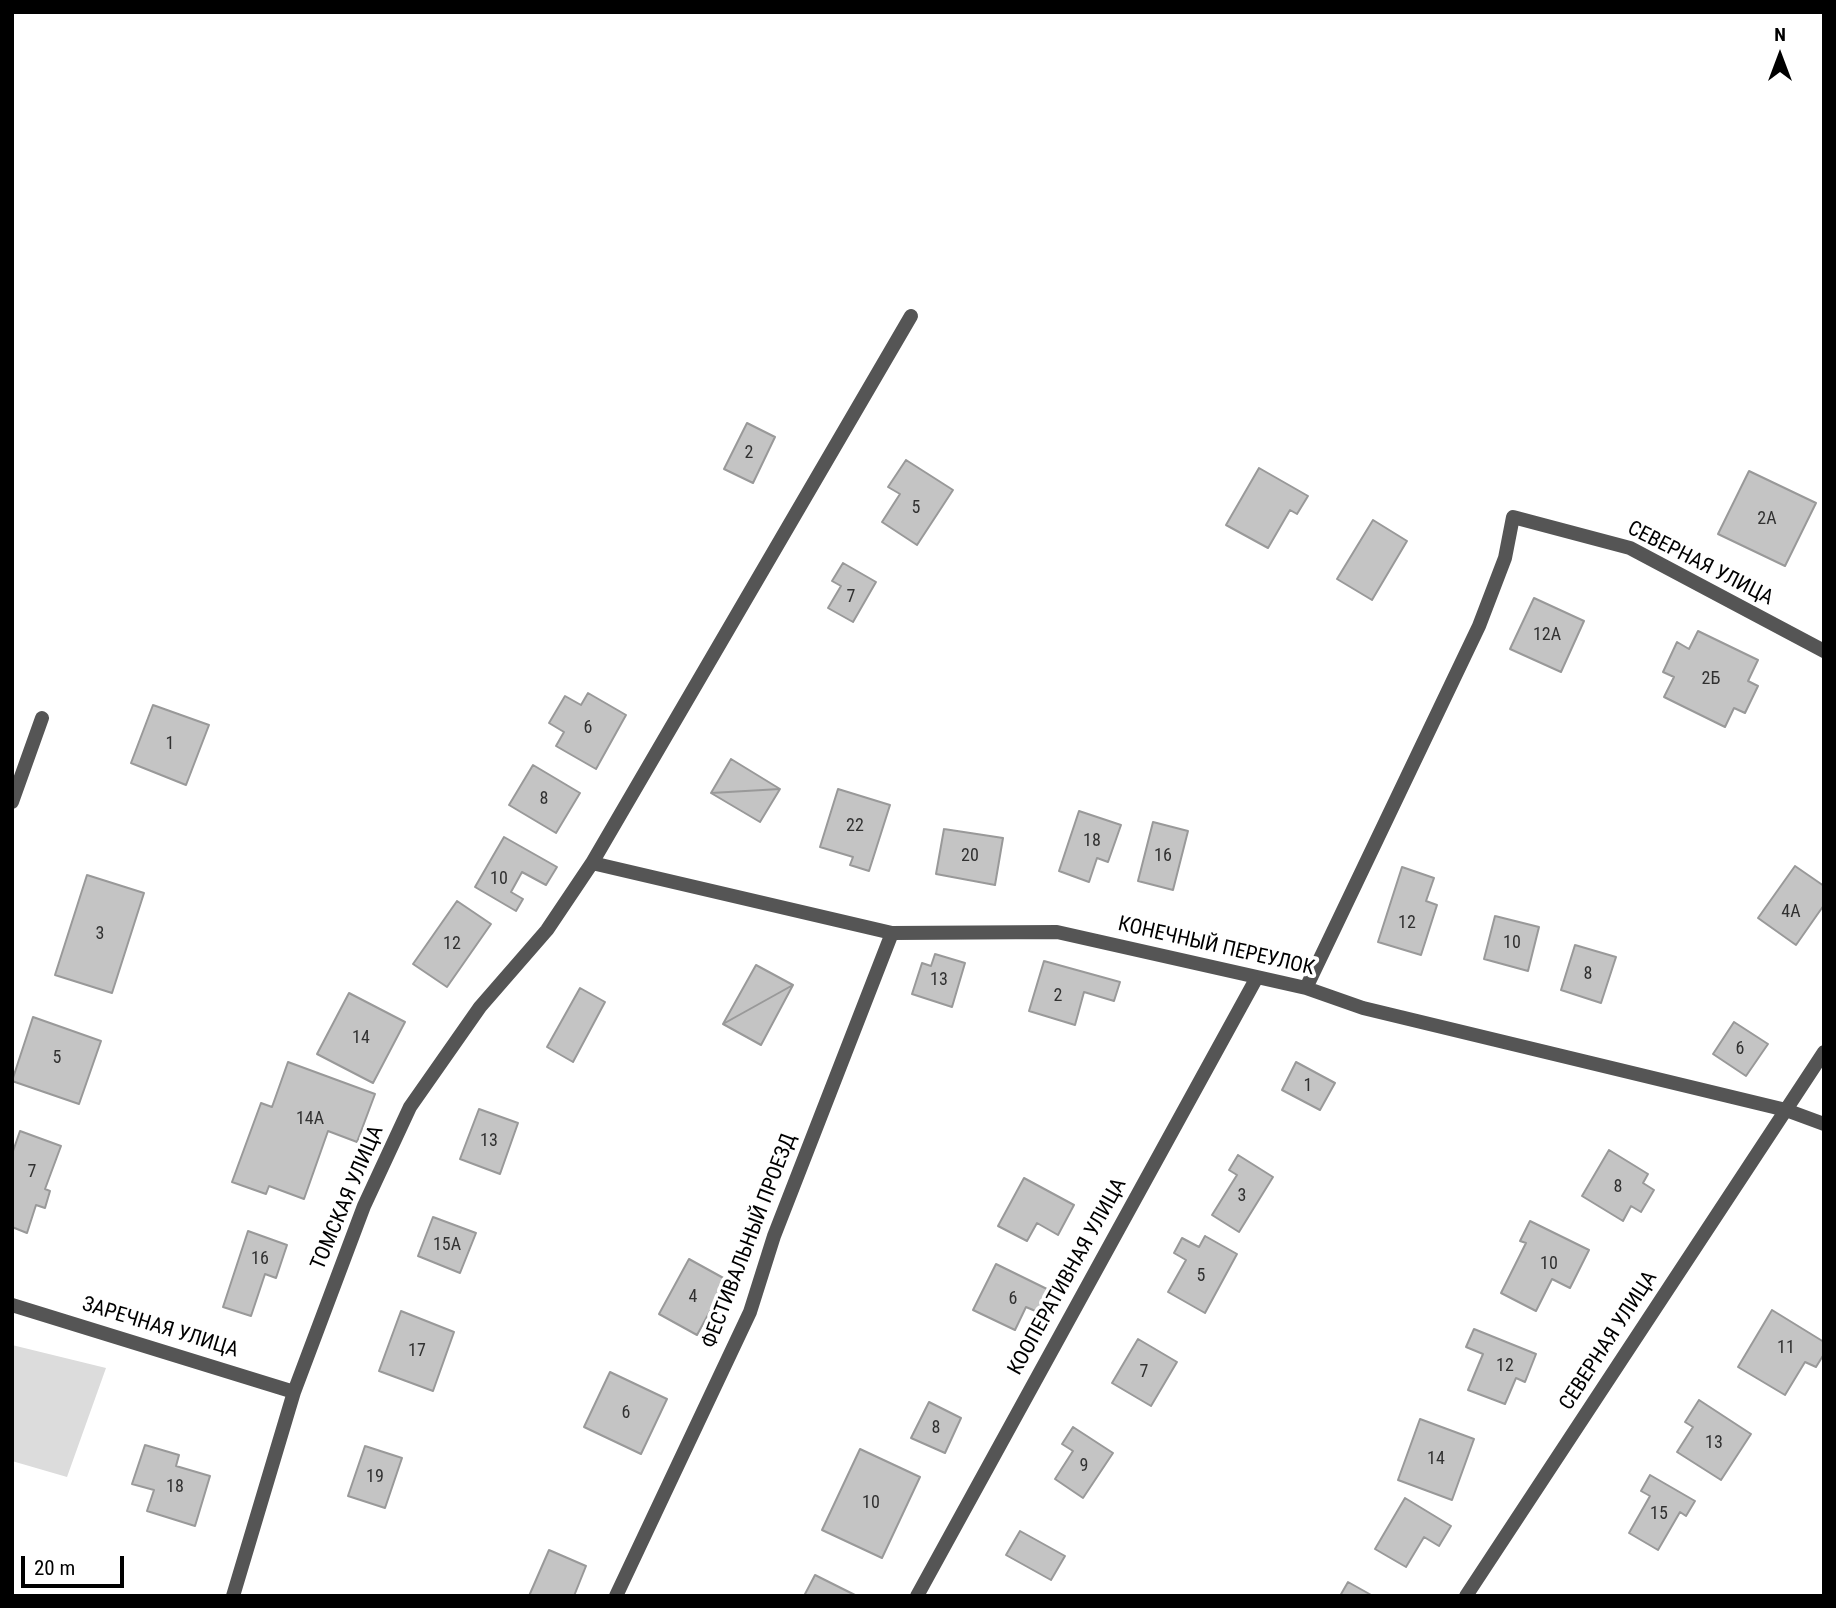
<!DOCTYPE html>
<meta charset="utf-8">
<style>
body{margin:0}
#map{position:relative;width:1836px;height:1608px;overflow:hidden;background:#fff;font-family:"Roboto Condensed",sans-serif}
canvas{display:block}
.frame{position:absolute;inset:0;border:14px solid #000;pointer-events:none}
.north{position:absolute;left:1745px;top:21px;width:70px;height:70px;-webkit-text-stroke:5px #fff;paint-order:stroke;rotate:0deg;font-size:19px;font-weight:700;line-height:28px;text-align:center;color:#000}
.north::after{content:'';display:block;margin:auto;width:24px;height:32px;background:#000;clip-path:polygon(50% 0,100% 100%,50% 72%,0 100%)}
.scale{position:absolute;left:21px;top:1556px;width:103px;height:32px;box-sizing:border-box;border:4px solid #000;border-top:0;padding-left:9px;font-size:21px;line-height:24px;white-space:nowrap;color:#000;-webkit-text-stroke:5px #fff;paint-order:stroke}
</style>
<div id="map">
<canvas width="1836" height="1608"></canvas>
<div class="frame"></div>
<div class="north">N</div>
<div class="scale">20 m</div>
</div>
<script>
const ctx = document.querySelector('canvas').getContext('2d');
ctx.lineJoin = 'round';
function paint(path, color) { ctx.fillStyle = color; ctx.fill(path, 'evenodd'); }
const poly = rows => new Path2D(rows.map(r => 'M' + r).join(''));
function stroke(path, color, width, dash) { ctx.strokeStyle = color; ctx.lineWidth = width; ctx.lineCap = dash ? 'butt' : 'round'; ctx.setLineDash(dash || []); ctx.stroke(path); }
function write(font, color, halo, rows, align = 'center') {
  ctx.font = font + ' "Roboto Condensed",sans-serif'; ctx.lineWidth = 7; ctx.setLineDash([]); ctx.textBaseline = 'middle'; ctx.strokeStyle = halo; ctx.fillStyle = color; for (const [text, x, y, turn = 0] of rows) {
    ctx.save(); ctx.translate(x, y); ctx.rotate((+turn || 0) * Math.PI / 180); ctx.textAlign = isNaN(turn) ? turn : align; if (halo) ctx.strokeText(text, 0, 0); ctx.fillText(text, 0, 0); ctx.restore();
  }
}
paint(poly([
 [12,1345,106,1368,67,1477,12,1461]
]), '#dcdcdc');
const building = poly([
 [747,423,775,437,753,483,724,469,747,423],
 [906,460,953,490,917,545,882,522,900,494,888,487,906,460],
 [1259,468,1308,496,1297,514,1290,510,1268,548,1226,525,1259,468],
 [1749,471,1816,503,1785,566,1718,534,1749,471],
 [1373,520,1407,541,1372,600,1337,579,1373,520],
 [843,563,876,582,853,622,828,608,841,586,832,581,843,563],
 [1534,598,1584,621,1561,672,1510,649,1534,598],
 [1698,631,1758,660,1748,681,1758,686,1745,713,1734,708,1725,727,1664,697,1674,677,1663,672,1677,642,1689,649,1698,631],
 [588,693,626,715,596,769,556,746,564,732,549,723,565,696,581,705,588,693],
 [153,705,209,725,186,785,131,763,153,705],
 [731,759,780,789,711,793,731,759],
 [533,765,580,793,556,833,509,805,533,765],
 [780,789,760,822,711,793,780,789],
 [838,789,890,805,869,871,850,865,853,857,820,847,838,789],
 [1079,811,1121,825,1108,862,1097,858,1089,882,1059,871,1079,811],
 [1153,822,1188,831,1173,890,1138,881,1153,822],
 [944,829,1003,838,995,885,936,874,944,829],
 [504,837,557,867,546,885,522,872,511,892,523,899,516,911,475,887,504,837],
 [1795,866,1824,886,1824,905,1796,945,1758,918,1795,866],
 [1402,867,1434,878,1426,901,1437,905,1421,955,1378,942,1402,867],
 [87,875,144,893,112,993,55,975,87,875],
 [457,901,491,924,447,987,413,964,457,901],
 [1495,916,1539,927,1528,971,1484,959,1495,916],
 [1575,945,1616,957,1601,1003,1561,990,1575,945],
 [935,954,965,963,952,1007,912,994,922,963,931,966,935,954],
 [1044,961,1120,982,1114,1001,1084,992,1075,1025,1029,1011,1044,961],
 [756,965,793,985,723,1024,756,965],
 [793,985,761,1045,723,1024,793,985],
 [580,988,605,1002,573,1062,547,1047,580,988],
 [349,993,405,1022,373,1083,317,1054,349,993],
 [33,1017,101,1041,79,1104,12,1081,33,1017],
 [1734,1022,1768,1044,1746,1076,1713,1054,1734,1022],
 [288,1062,375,1094,357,1142,328,1131,304,1199,269,1186,266,1194,232,1182,261,1103,272,1107,288,1062],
 [1296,1062,1335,1083,1320,1110,1282,1090,1296,1062],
 [479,1109,518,1123,500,1174,460,1159,479,1109],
 [20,1131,61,1146,45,1189,50,1191,45,1208,36,1205,27,1233,12,1227,12,1154,20,1131],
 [1609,1150,1648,1174,1643,1183,1654,1190,1641,1212,1631,1206,1623,1221,1582,1196,1609,1150],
 [1238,1155,1273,1177,1239,1232,1212,1215,1237,1175,1229,1170,1238,1155],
 [1024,1178,1074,1205,1058,1235,1037,1223,1027,1241,998,1226,1024,1178],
 [433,1217,476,1233,460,1273,418,1256,433,1217],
 [1530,1221,1589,1250,1570,1288,1552,1279,1536,1311,1501,1293,1526,1243,1520,1241,1530,1221],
 [248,1231,287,1245,276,1278,265,1274,251,1316,223,1307,248,1231],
 [1205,1236,1237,1254,1205,1313,1168,1292,1186,1260,1174,1253,1182,1238,1199,1247,1205,1236],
 [689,1259,727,1280,697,1335,659,1314,689,1259],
 [996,1264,1051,1291,1040,1313,1026,1307,1015,1330,973,1310,996,1264],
 [1772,1310,1824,1342,1824,1354,1816,1367,1805,1362,1785,1395,1738,1367,1772,1310],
 [401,1311,454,1332,433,1391,379,1371,401,1311],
 [1474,1329,1536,1354,1525,1382,1516,1378,1505,1404,1468,1390,1483,1354,1466,1347,1474,1329],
 [1138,1339,1177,1362,1151,1406,1112,1383,1138,1339],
 [610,1372,667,1399,641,1454,584,1427,610,1372],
 [1699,1400,1751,1434,1721,1480,1677,1452,1693,1427,1685,1422,1699,1400],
 [929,1402,961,1418,945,1453,911,1438,929,1402],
 [1420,1419,1474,1439,1452,1500,1398,1480,1420,1419],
 [1073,1427,1113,1453,1083,1498,1055,1479,1073,1451,1062,1444,1073,1427],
 [145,1445,179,1455,176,1466,210,1476,195,1526,147,1511,154,1490,132,1484,145,1445],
 [365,1446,402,1458,385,1508,348,1496,365,1446],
 [860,1449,920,1477,882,1558,822,1530,860,1449],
 [1650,1475,1695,1501,1686,1516,1680,1512,1658,1550,1629,1533,1650,1496,1641,1491,1650,1475],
 [1405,1498,1451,1526,1439,1546,1424,1537,1406,1567,1375,1549,1405,1498],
 [1020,1531,1065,1556,1051,1580,1006,1555,1020,1531],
 [549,1550,586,1566,574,1596,529,1596,549,1550],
 [815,1575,857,1596,804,1596,815,1575],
 [1348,1582,1373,1596,1340,1596,1348,1582]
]);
paint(building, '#c4c4c4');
stroke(building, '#999', 2);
stroke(poly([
 [12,802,42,718],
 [592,863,892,933,1057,932,1306,988,1363,1008,1786,1110,1824,1124],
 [1306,988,1479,626,1505,558,1513,517,1630,548,1824,651],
 [12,1305,294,1392],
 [233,1596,294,1392,364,1206,410,1107,480,1007,547,930,592,863,911,316],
 [616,1596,750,1312,774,1236,892,933],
 [917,1596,1256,979],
 [1466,1596,1824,1052]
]), '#555', 14);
write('18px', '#313131', null, [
 ["2",749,453],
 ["5",916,508],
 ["2А",1767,519],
 ["7",851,597],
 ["12А",1547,635],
 ["2Б",1711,679],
 ["6",588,728],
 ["1",170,744],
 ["8",544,799],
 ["22",855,826],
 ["18",1092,841],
 ["20",970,856],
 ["16",1163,856],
 ["10",499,879],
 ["4А",1791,912],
 ["12",1407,923],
 ["3",100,934],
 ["10",1512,943],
 ["12",452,944],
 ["8",1588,974],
 ["13",939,980],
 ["2",1058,996],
 ["14",361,1038],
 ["6",1740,1049],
 ["5",57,1058],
 ["1",1308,1086],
 ["14А",310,1119],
 ["13",489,1141],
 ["7",32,1172],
 ["8",1618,1187],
 ["3",1242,1196],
 ["15А",447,1245],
 ["16",260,1259],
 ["10",1549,1264],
 ["5",1201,1276],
 ["4",693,1297],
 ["6",1013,1299],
 ["11",1786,1348],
 ["17",417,1351],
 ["12",1505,1366],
 ["7",1144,1372],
 ["6",626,1413],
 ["8",936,1428],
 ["13",1714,1443],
 ["14",1436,1459],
 ["9",1084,1466],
 ["19",375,1477],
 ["18",175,1487],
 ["10",871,1503],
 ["15",1659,1514]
]);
write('21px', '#000', '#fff', [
 ["СЕВЕРНАЯ УЛИЦА",1700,564,27],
 ["КОНЕЧНЫЙ ПЕРЕУЛОК",1216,947,13],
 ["ТОМСКАЯ УЛИЦА",348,1198,-67],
 ["ФЕСТИВАЛЬНЫЙ ПРОЕЗД",750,1241,-69],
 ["КООПЕРАТИВНАЯ УЛИЦА",1068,1277,-61],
 ["ЗАРЕЧНАЯ УЛИЦА",160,1328,17],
 ["СЕВЕРНАЯ УЛИЦА",1609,1341,-57]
]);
</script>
